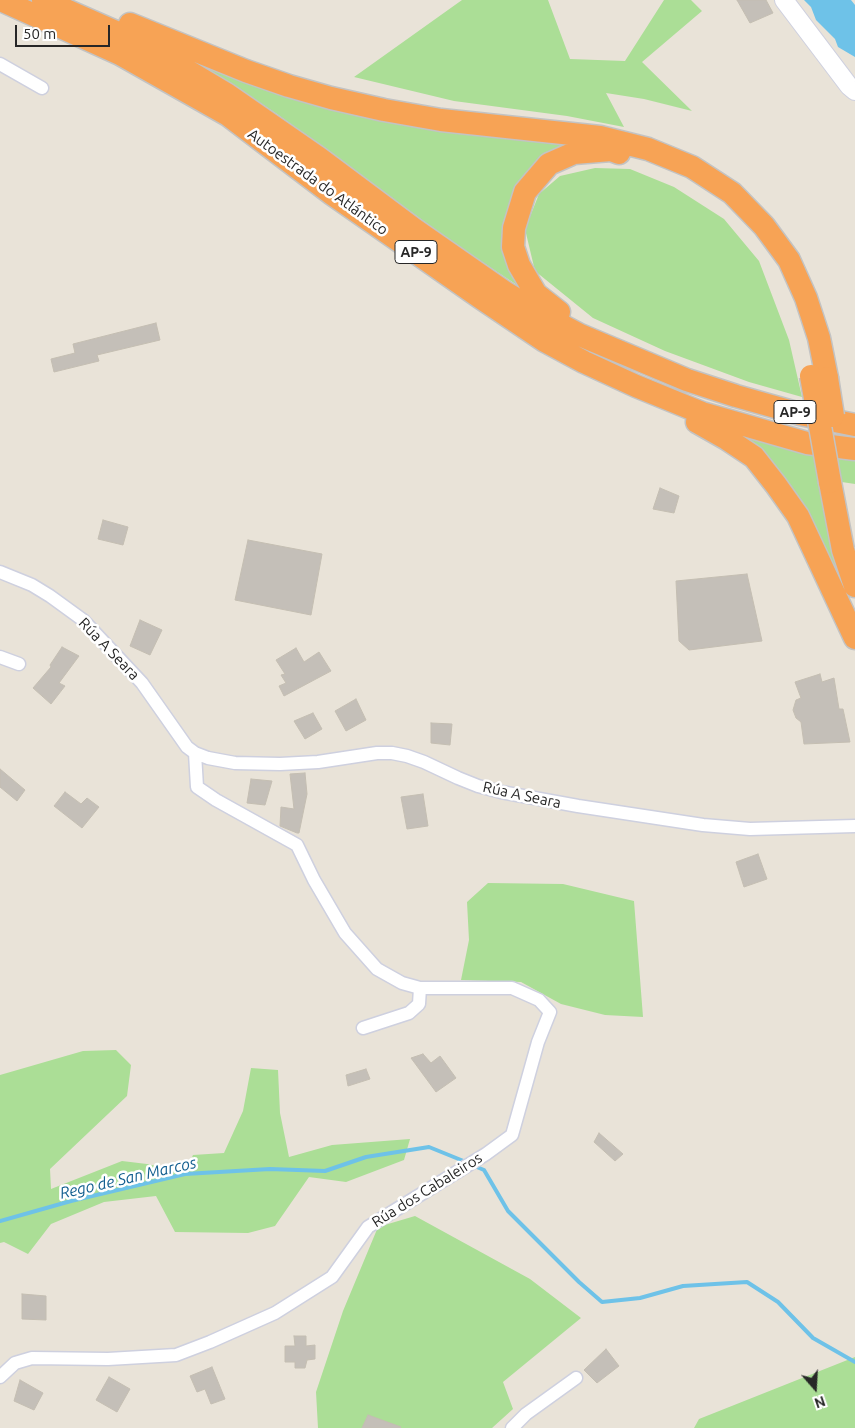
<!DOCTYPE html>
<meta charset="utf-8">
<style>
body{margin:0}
#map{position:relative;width:855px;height:1428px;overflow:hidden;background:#e9e3d8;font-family:Ubuntu,sans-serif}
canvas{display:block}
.north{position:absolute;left:790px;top:1363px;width:50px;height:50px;-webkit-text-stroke:4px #fff;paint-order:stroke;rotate:161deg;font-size:14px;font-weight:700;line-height:20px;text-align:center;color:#272727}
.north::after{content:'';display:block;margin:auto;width:18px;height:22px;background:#272727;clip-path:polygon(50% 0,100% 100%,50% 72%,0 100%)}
.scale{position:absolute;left:15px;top:25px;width:95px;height:22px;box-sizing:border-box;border:2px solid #272727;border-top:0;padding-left:6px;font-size:15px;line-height:18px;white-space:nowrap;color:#272727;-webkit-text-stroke:4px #fff;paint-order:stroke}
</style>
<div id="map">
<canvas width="855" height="1428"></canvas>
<div class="north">N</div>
<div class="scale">50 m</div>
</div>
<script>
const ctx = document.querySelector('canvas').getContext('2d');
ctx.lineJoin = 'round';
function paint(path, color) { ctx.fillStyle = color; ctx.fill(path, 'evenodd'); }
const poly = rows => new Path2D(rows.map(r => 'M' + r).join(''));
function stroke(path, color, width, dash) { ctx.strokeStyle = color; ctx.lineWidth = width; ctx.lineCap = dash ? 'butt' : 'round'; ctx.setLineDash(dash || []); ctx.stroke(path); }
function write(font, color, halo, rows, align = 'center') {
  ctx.font = font + ' Ubuntu,sans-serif'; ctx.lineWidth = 5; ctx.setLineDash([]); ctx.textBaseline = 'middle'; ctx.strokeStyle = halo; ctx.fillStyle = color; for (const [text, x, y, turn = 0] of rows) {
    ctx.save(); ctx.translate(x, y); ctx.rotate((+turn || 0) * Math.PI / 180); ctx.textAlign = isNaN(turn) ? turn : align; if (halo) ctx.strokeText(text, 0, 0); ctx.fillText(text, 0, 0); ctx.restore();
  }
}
paint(poly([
 [462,0,548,0,570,59,625,61,664,0,691,0,702,11,642,62,692,111,644,99,606,93,624,127,567,116,454,101,354,77],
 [192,59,596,147,519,193,529,293,455,244,277,114],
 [595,168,630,169,674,187,724,219,759,261,789,340,802,397,749,382,665,351,593,318,535,271,525,229,539,194,560,176],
 [721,426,855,455,855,484,822,479,847,592,855,611,855,624,837,586],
 [488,883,563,884,634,901,643,1017,605,1015,561,1004,521,982,461,980,469,940,467,902],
 [116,1050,131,1065,127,1096,50,1169,51,1189,122,1161,147,1164,185,1172,193,1155,224,1153,243,1111,251,1068,278,1070,280,1113,289,1157,332,1145,410,1139,404,1160,346,1182,309,1177,275,1226,248,1233,175,1232,156,1196,104,1202,51,1224,28,1254,4,1242,0,1243,0,1075,83,1051],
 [415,1216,530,1279,581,1318,503,1382,513,1409,492,1428,318,1428,316,1392,343,1311,378,1227],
 [855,1357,855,1428,694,1428,699,1419]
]), '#abde96');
paint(poly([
 [804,0,851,0,855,5,855,57,838,47,835,39,816,20,811,7]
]), '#6ec2e8');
stroke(poly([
 [472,1165,484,1170,508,1211,579,1282,602,1302,640,1298,683,1286,747,1282,778,1302,813,1338,855,1362],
 [0,1221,71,1201,185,1174,270,1169,325,1171,366,1157,429,1147,466,1162]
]), '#6ec2e8', 4);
const building = poly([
 [737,0,766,0,773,13,750,23,737,0],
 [156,323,160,340,97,355,99,361,54,372,51,359,75,353,73,344,156,323],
 [660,488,679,496,674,513,653,509,660,488],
 [103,520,128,527,123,545,98,539,103,520],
 [248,540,322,554,311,615,235,600,248,540],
 [747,574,762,641,689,650,679,641,676,581,747,574],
 [140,620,162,630,150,655,130,646,140,620],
 [62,647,79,656,59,683,65,686,51,704,33,688,51,667,50,665,62,647],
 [296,648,304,662,319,652,331,671,284,696,279,686,286,683,281,675,285,674,276,660,296,648],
 [820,674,822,682,834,678,839,709,843,709,850,742,804,744,801,722,796,718,793,710,796,700,801,698,795,682,820,674],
 [356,699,366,720,346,731,335,711,356,699],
 [313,713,322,729,305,739,294,721,313,713],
 [431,723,452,724,450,745,431,743,431,723],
 [0,769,25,790,17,801,0,787,0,769],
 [305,773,307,794,299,833,297,833,280,826,281,807,294,809,290,774,305,773],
 [251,779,272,781,265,805,247,803,251,779],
 [65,792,81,804,87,798,99,807,82,828,54,806,65,792],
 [423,794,428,826,407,829,401,797,423,794],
 [758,854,767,879,744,887,736,862,758,854],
 [423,1054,431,1063,440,1056,456,1078,436,1092,411,1058,423,1054],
 [366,1069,370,1079,348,1086,346,1075,366,1069],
 [599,1133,623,1154,615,1161,594,1142,599,1133],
 [22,1294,46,1296,46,1320,22,1319,22,1294],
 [294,1336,306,1336,306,1346,315,1345,315,1359,307,1360,305,1368,295,1368,295,1362,285,1362,285,1346,295,1346,294,1336],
 [606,1349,619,1366,597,1383,584,1370,606,1349],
 [212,1367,225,1399,211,1404,205,1389,197,1392,190,1376,212,1367],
 [109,1377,130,1389,117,1412,96,1400,109,1377],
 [20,1380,43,1393,34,1410,14,1401,20,1380],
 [368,1415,401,1427,400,1428,362,1428,368,1415]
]);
paint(building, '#c4bfb8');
stroke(building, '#c4beb2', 1);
const street = poly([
 [0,64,42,88],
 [0,572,32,585,50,596,83,620,142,683,187,747,195,753,208,758,235,763,280,764,318,762,377,753,392,753,407,756,424,762,458,778,478,786,501,792,578,806,703,825,750,829,855,826],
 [0,657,19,664],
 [363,1028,409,1013,419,1004,420,988],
 [0,1377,15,1363,32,1358,108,1359,176,1355,210,1342,275,1313,332,1277,368,1227,486,1154,512,1135,538,1042,550,1012,539,1000,512,988,420,988,402,983,377,969,345,933,314,880,297,845,216,800,197,787,195,753],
 [512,1428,526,1414,576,1378]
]);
const secondary = poly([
 [784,0,849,86,855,91]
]);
const highway = poly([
 [1,0,120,54,228,115,332,194,481,298,545,341,584,362,636,386,702,413,807,443,855,449],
 [43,0,141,43,228,95,319,158,414,229,506,293,546,317,580,335,687,380,736,396,800,414,855,425],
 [130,24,246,71,289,86,331,98,384,110,441,120,600,137,648,149,692,167,732,193,764,226,789,260,806,298,819,338,827,378],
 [559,312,536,294,519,265,513,247,514,228,525,192,549,164,574,153,611,150,619,153],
 [697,422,727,439,754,457,776,485,798,516,855,638],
 [830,482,843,550,855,586]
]);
stroke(street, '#ced0df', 15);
stroke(secondary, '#ced0df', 20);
stroke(highway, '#c3c3c3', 25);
stroke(street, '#fff', 12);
stroke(secondary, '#fff', 18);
stroke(highway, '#f7a355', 22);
const highwayBridge = poly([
 [811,376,830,482],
 [827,378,833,416]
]);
stroke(highwayBridge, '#c3c3c3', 25, []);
stroke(highwayBridge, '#f7a355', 22);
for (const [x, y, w] of [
 [416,252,42],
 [795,412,42]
]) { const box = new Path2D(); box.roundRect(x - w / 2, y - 11.5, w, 23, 4); ctx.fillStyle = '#fff'; ctx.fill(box); stroke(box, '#272727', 1); }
write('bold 14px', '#272727', null, [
 ["AP-9",416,252],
 ["AP-9",795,412]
]);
write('15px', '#272727', '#fff', [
 ["Autoestrada do Atlántico",318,182,36],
 ["Rúa A Seara",109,649,46],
 ["Rúa A Seara",522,795,12],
 ["Rúa dos Cabaleiros",427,1190,-32]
]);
write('italic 16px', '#125e8f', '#fff', [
 ["Rego de San Marcos",128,1178,-13]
]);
</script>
